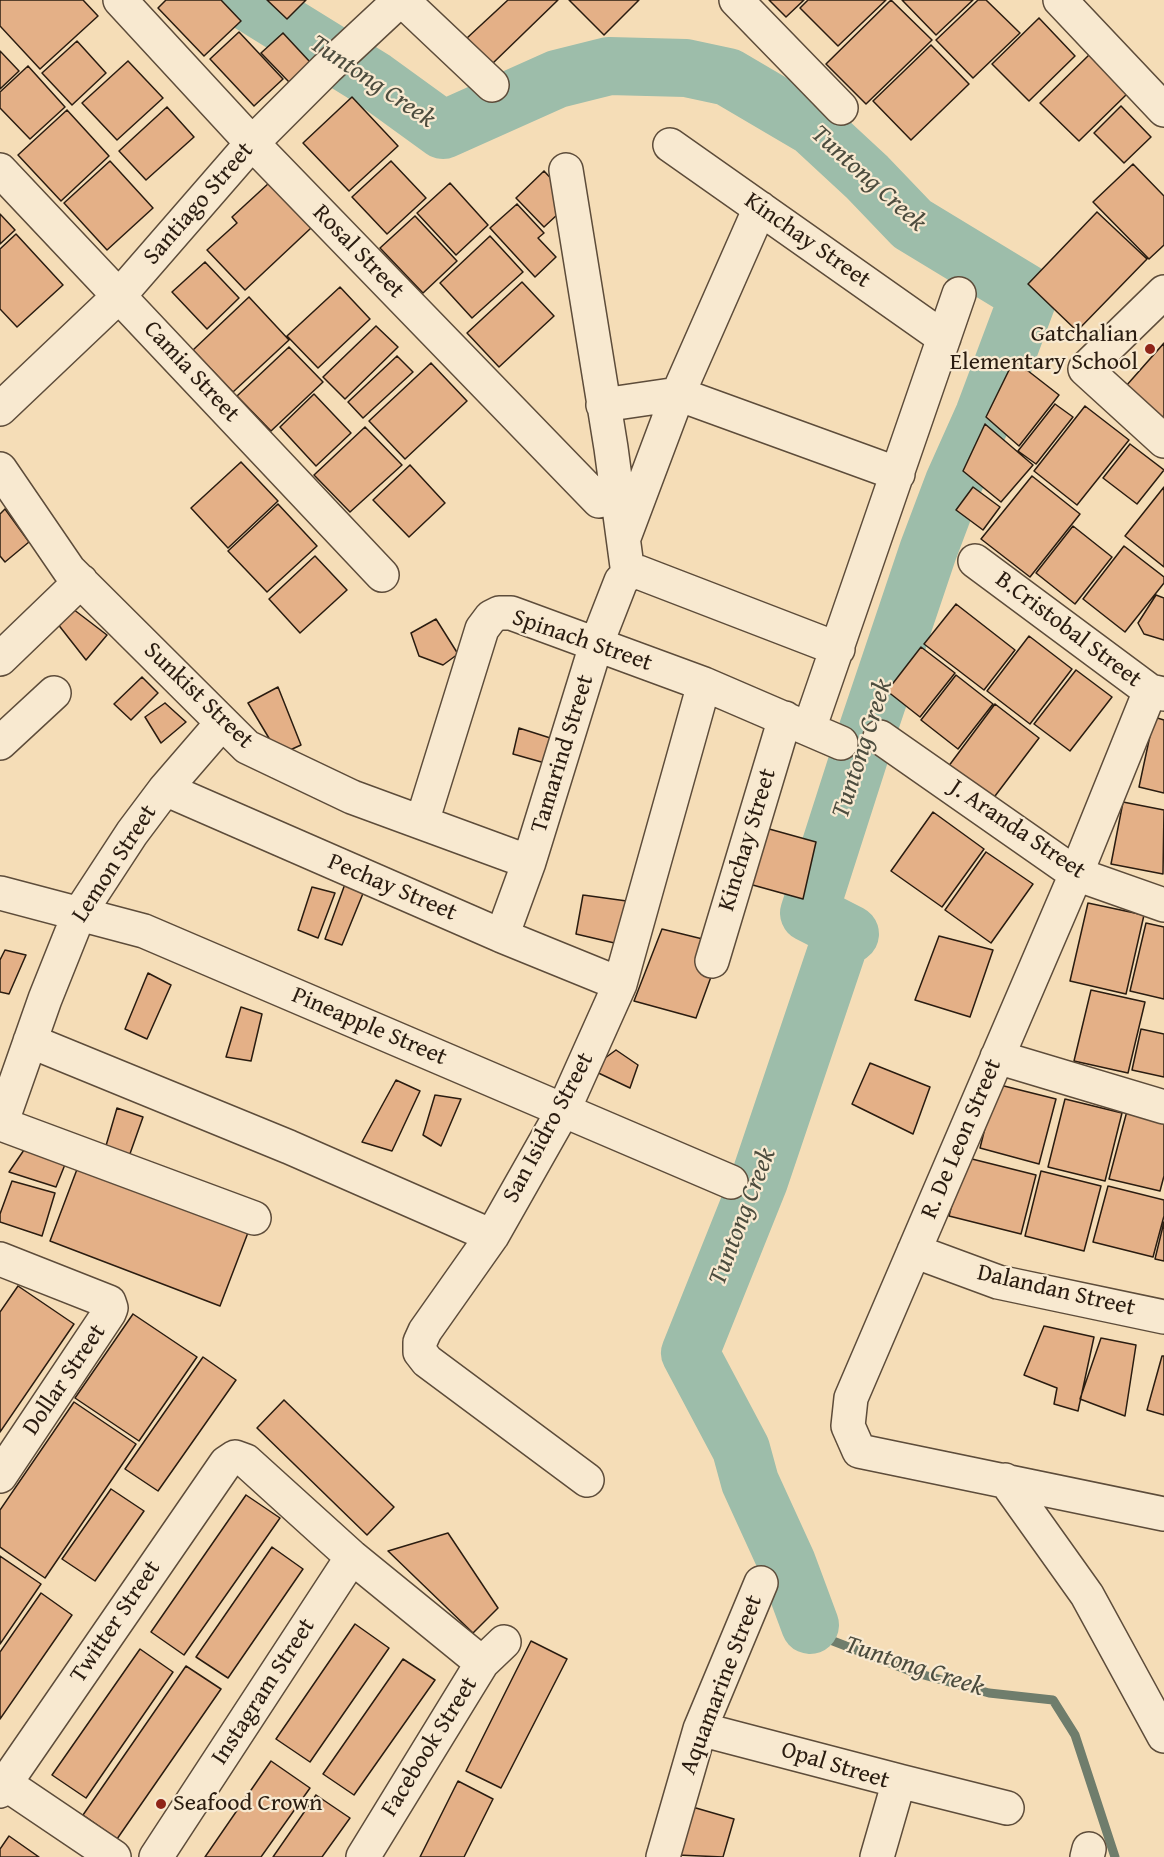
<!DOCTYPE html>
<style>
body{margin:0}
canvas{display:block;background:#f5ddb7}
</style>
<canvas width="1164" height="1857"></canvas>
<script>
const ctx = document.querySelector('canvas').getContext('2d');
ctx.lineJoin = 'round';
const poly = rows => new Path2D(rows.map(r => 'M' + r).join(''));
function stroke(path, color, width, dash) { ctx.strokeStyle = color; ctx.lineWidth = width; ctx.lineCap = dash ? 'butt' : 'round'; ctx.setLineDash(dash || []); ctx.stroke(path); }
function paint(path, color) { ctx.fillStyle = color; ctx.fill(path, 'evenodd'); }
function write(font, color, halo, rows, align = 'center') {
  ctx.font = font + ' "Gentium Book Plus",serif'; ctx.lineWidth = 4.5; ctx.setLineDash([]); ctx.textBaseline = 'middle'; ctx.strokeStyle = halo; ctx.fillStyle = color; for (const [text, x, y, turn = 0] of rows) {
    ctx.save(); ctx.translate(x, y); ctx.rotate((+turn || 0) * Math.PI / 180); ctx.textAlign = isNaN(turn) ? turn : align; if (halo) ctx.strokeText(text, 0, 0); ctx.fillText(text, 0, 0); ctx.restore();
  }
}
stroke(poly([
 [810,1625,833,1641,913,1672,989,1693,1053,1700,1075,1735,1115,1857]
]), '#6f7d6c', 9);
stroke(poly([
 [245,0,374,80,443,130,557,79,609,66,686,68,728,77,813,127,867,177,912,224,1029,295,984,415,954,482,928,551,868,729,809,913,850,934,840,941,759,1181,690,1353,741,1449,750,1482,787,1563,810,1625]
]), '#9dbdaa', 58);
const building = poly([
 [0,0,83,0,98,16,40,69,0,26,0,0],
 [166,0,221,0,241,21,204,56,158,8,166,0],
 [267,0,306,0,287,19,267,0],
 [508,0,558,0,492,64,467,38,508,0],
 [569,0,639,0,604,35,569,0],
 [769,0,804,0,786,17,769,0],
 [808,0,886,0,838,46,800,8,808,0],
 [891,0,932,40,866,104,826,64,891,0],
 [902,0,973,0,936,35,902,0],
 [978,0,986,0,1020,33,973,78,936,40,978,0],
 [1039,18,1075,56,1029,101,992,64,1039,18],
 [239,32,283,79,254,106,210,59,239,32],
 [283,33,310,62,289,82,261,53,283,33],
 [77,41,106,73,72,105,42,73,77,41],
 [931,45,969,84,911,140,873,101,931,45],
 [0,51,19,71,0,89,0,51],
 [1090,54,1128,93,1079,141,1040,103,1090,54],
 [128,61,163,98,117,140,82,103,128,61],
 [28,66,65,107,30,139,0,108,0,92,28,66],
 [352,97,398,146,349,191,303,143,352,97],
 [1121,106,1151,137,1124,163,1094,133,1121,106],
 [167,107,194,137,146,180,119,151,167,107],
 [67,110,109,156,61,201,18,155,67,110],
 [110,161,153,208,107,250,64,203,110,161],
 [391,161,426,198,387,234,352,197,391,161],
 [1133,164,1164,196,1164,245,1149,259,1093,202,1133,164],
 [544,171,572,201,544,227,516,198,544,171],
 [269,183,311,228,245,290,207,250,237,223,232,217,269,183],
 [450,183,488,225,456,255,417,213,450,183],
 [517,204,544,233,538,238,556,257,535,277,490,228,517,204],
 [1097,212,1147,259,1077,331,1028,284,1097,212],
 [0,214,15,230,0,244,0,214],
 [415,216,457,261,423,293,380,248,415,216],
 [16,234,63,285,17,327,0,309,0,249,16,234],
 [490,236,523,272,472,318,440,283,490,236],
 [205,262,239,298,207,329,172,292,205,262],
 [522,282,554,316,499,367,467,333,522,282],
 [340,287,370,319,318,368,287,336,340,287],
 [249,297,289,340,233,392,193,350,249,297],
 [376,326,398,347,345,399,323,377,376,326],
 [1164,343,1164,420,1126,386,1164,343],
 [289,347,323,382,271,431,237,396,289,347],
 [397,356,413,372,363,418,348,402,397,356],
 [1014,360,1059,395,1019,446,986,417,1014,360],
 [431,363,467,401,405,459,369,421,431,363],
 [314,394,351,433,316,466,280,427,314,394],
 [1055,404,1073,417,1036,464,1018,451,1055,404],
 [1085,406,1129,440,1077,505,1034,471,1085,406],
 [985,424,1033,465,1001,502,963,471,985,424],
 [365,427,402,465,350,512,314,475,365,427],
 [1130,444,1164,470,1137,504,1103,478,1130,444],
 [241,462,278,501,228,548,191,508,241,462],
 [410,465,445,503,409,537,373,500,410,465],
 [1032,476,1080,514,1030,577,981,539,1032,476],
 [973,487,1000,507,983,530,956,510,973,487],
 [1164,487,1164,567,1125,536,1164,487],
 [278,504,317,546,267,592,228,551,278,504],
 [5,509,29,542,5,562,0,556,0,514,5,509],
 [1073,526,1112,557,1075,604,1036,573,1073,526],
 [1124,546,1164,577,1164,583,1125,632,1083,599,1124,546],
 [315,556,347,590,300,633,269,599,315,556],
 [1156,595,1164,598,1164,640,1144,634,1138,623,1156,595],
 [956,604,1015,650,984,690,924,644,956,604],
 [73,609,107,635,86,660,57,623,73,609],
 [436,619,458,654,443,665,419,656,411,633,436,619],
 [1029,636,1072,669,1030,724,987,691,1029,636],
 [921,647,955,673,920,717,887,691,921,647],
 [1076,670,1112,697,1070,751,1034,724,1076,670],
 [956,675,993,704,958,749,921,720,956,675],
 [142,677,158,693,131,720,114,704,142,677],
 [278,687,301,745,279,755,248,703,278,687],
 [165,703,186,722,161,743,145,717,165,703],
 [995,704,1039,738,992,800,948,767,995,704],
 [1154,717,1164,720,1164,793,1139,787,1154,717],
 [519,728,566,743,552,765,513,754,519,728],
 [1123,802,1164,810,1163,874,1111,864,1123,802],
 [933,812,984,849,942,907,891,871,933,812],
 [762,827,816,842,803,899,742,882,762,827],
 [986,852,1033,884,991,943,945,910,986,852],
 [345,884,364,891,342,945,325,939,345,884],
 [312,887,335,893,318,938,298,930,312,887],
 [583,895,634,902,623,945,576,934,583,895],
 [1088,903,1144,915,1126,994,1070,981,1088,903],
 [1146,923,1164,927,1164,999,1130,991,1146,923],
 [662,929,723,944,696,1018,634,1001,662,929],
 [939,936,993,950,970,1017,915,1000,939,936],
 [5,950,26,955,9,994,0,992,0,960,5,950],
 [148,973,171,985,147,1039,125,1029,148,973],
 [1091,990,1145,1002,1128,1073,1074,1061,1091,990],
 [241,1007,262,1014,251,1061,226,1057,241,1007],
 [1141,1029,1164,1034,1164,1077,1132,1070,1141,1029],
 [616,1050,638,1065,630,1088,590,1069,616,1050],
 [870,1063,930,1087,913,1134,852,1104,870,1063],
 [396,1080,420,1091,392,1151,362,1142,396,1080],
 [996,1084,1056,1099,1039,1164,980,1148,996,1084],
 [435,1095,461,1099,441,1146,423,1135,435,1095],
 [1065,1099,1122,1113,1105,1181,1048,1167,1065,1099],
 [117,1108,143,1117,126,1165,103,1156,117,1108],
 [1127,1111,1164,1121,1164,1176,1160,1191,1109,1179,1127,1111],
 [26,1147,66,1162,56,1187,9,1172,26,1147],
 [964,1157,1036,1175,1021,1234,949,1216,964,1157],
 [79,1164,249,1230,220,1306,50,1241,79,1164],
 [1041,1171,1101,1186,1084,1251,1025,1236,1041,1171],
 [12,1181,55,1193,42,1236,0,1222,0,1214,12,1181],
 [1108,1186,1164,1200,1164,1216,1153,1257,1093,1242,1108,1186],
 [1164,1222,1164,1261,1155,1259,1164,1222],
 [18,1286,74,1324,0,1432,0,1312,18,1286],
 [133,1314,197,1357,139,1441,75,1398,133,1314],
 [1044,1326,1094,1337,1078,1411,1054,1404,1057,1388,1024,1375,1044,1326],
 [1101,1338,1136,1345,1125,1416,1080,1399,1101,1338],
 [1162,1356,1164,1356,1164,1415,1147,1410,1162,1356],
 [203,1357,236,1380,158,1491,125,1469,203,1357],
 [284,1400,394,1507,367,1535,257,1428,284,1400],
 [74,1402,136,1444,45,1578,0,1547,0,1510,74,1402],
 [111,1489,144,1511,95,1581,62,1559,111,1489],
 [246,1495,280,1518,184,1655,151,1632,246,1495],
 [448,1533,498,1608,473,1633,388,1551,448,1533],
 [272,1547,303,1569,228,1678,196,1657,272,1547],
 [0,1556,41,1584,0,1644,0,1556],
 [41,1593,72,1615,0,1719,0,1652,41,1593],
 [355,1624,389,1648,310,1762,276,1739,355,1624],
 [531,1641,567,1659,501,1788,466,1771,531,1641],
 [140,1649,173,1672,86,1798,52,1775,140,1649],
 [403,1659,435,1680,354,1795,323,1774,403,1659],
 [186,1666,221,1689,117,1839,83,1815,186,1666],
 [271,1761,310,1788,261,1857,205,1857,271,1761],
 [458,1781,493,1799,464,1857,420,1857,458,1781],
 [316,1795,350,1818,322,1857,273,1857,316,1795],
 [689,1806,734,1819,723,1857,678,1855,689,1806],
 [9,1836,39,1857,0,1857,0,1849,9,1836]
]);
paint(building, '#e4b087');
stroke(building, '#2a1c10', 1.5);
const minor = poly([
 [120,0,252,143,599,501],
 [402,0,492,85],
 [736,0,841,108],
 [1060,0,1164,110],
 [670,145,944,338],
 [0,170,382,575],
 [566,170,611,448,628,574],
 [1164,292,1085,369,1164,441],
 [603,405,678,394,898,474],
 [0,409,119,296,252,143,327,68,400,0],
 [0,469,69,570,247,747,352,797,529,862],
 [625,535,678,394,760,208],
 [975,561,1150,691,1164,694],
 [628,574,638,572,838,649],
 [0,659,81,581],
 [1150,691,1076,874,851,1398,848,1426,859,1451,1164,1514],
 [222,723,165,789,132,833,79,914,45,999,1,1124,254,1218],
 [809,729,959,294],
 [880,737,1076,874,1164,905],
 [0,743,54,693],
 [165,789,502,936,620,984],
 [422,822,482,629,491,617,499,613,511,613,522,617,704,684,841,743],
 [0,893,144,931,731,1182],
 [502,936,529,862,596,645,621,581,628,574],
 [712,961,785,718],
 [30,1041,289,1147,492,1236],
 [997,1057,1164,1107],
 [914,1251,998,1282,1164,1317],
 [0,1259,109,1302,111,1308,109,1313,0,1476],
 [587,1480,427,1361,420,1352,420,1342,425,1331,492,1236,564,1109,620,984,704,684],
 [1005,1480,1087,1595,1164,1736],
 [700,1729,899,1781,877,1857],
 [0,1780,114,1857],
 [899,1781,1007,1808],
 [0,1791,226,1463,235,1457,246,1461,352,1557,482,1663],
 [156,1857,352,1557],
 [363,1857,482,1663,504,1642],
 [663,1857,700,1729,761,1583],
 [1087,1857,1089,1849]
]);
stroke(minor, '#5d4c3a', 36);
stroke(minor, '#f8e9d0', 33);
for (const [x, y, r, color] of [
 [1150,349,6,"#8f2418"],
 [161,1804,6,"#8f2418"]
]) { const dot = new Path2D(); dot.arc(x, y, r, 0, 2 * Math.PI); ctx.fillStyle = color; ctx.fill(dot); stroke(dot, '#f8e9d0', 2); }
write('24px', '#2a1c10', '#f8e9d0', [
 ["Santiago Street",199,204,-49],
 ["Kinchay Street",807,241,35],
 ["Rosal Street",358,252,46],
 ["Camia Street",191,372,47],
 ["B.Cristobal Street",1068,630,37],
 ["Spinach Street",582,641,19],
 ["Sunkist Street",198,696,44],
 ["Tamarind Street",563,754,-73],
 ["J. Aranda Street",1017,830,34],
 ["Kinchay Street",748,840,-73],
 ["Lemon Street",115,864,-57],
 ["Pechay Street",392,888,23],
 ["Pineapple Street",369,1027,23],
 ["San Isidro Street",549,1128,-62],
 ["R. De Leon Street",962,1139,-67],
 ["Dalandan Street",1056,1291,13],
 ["Dollar Street",65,1380,-56],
 ["Twitter Street",116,1622,-56],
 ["Aquamarine Street",722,1685,-69],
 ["Instagram Street",264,1692,-57],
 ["Facebook Street",430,1747,-58],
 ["Opal Street",835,1766,17]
]);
write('24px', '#2a1c10', '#f8e9d0', [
 ["Gatchalian",1138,335],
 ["Elementary School",1138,363],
 ["Seafood Crown",173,1804,"left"]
], 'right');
write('italic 26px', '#4c4c3e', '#f8e9d0', [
 ["Tuntong Creek",372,82,34],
 ["Tuntong Creek",868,179,42],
 ["Tuntong Creek",863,749,-72],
 ["Tuntong Creek",743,1217,-69],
 ["Tuntong Creek",914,1667,18]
]);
</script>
